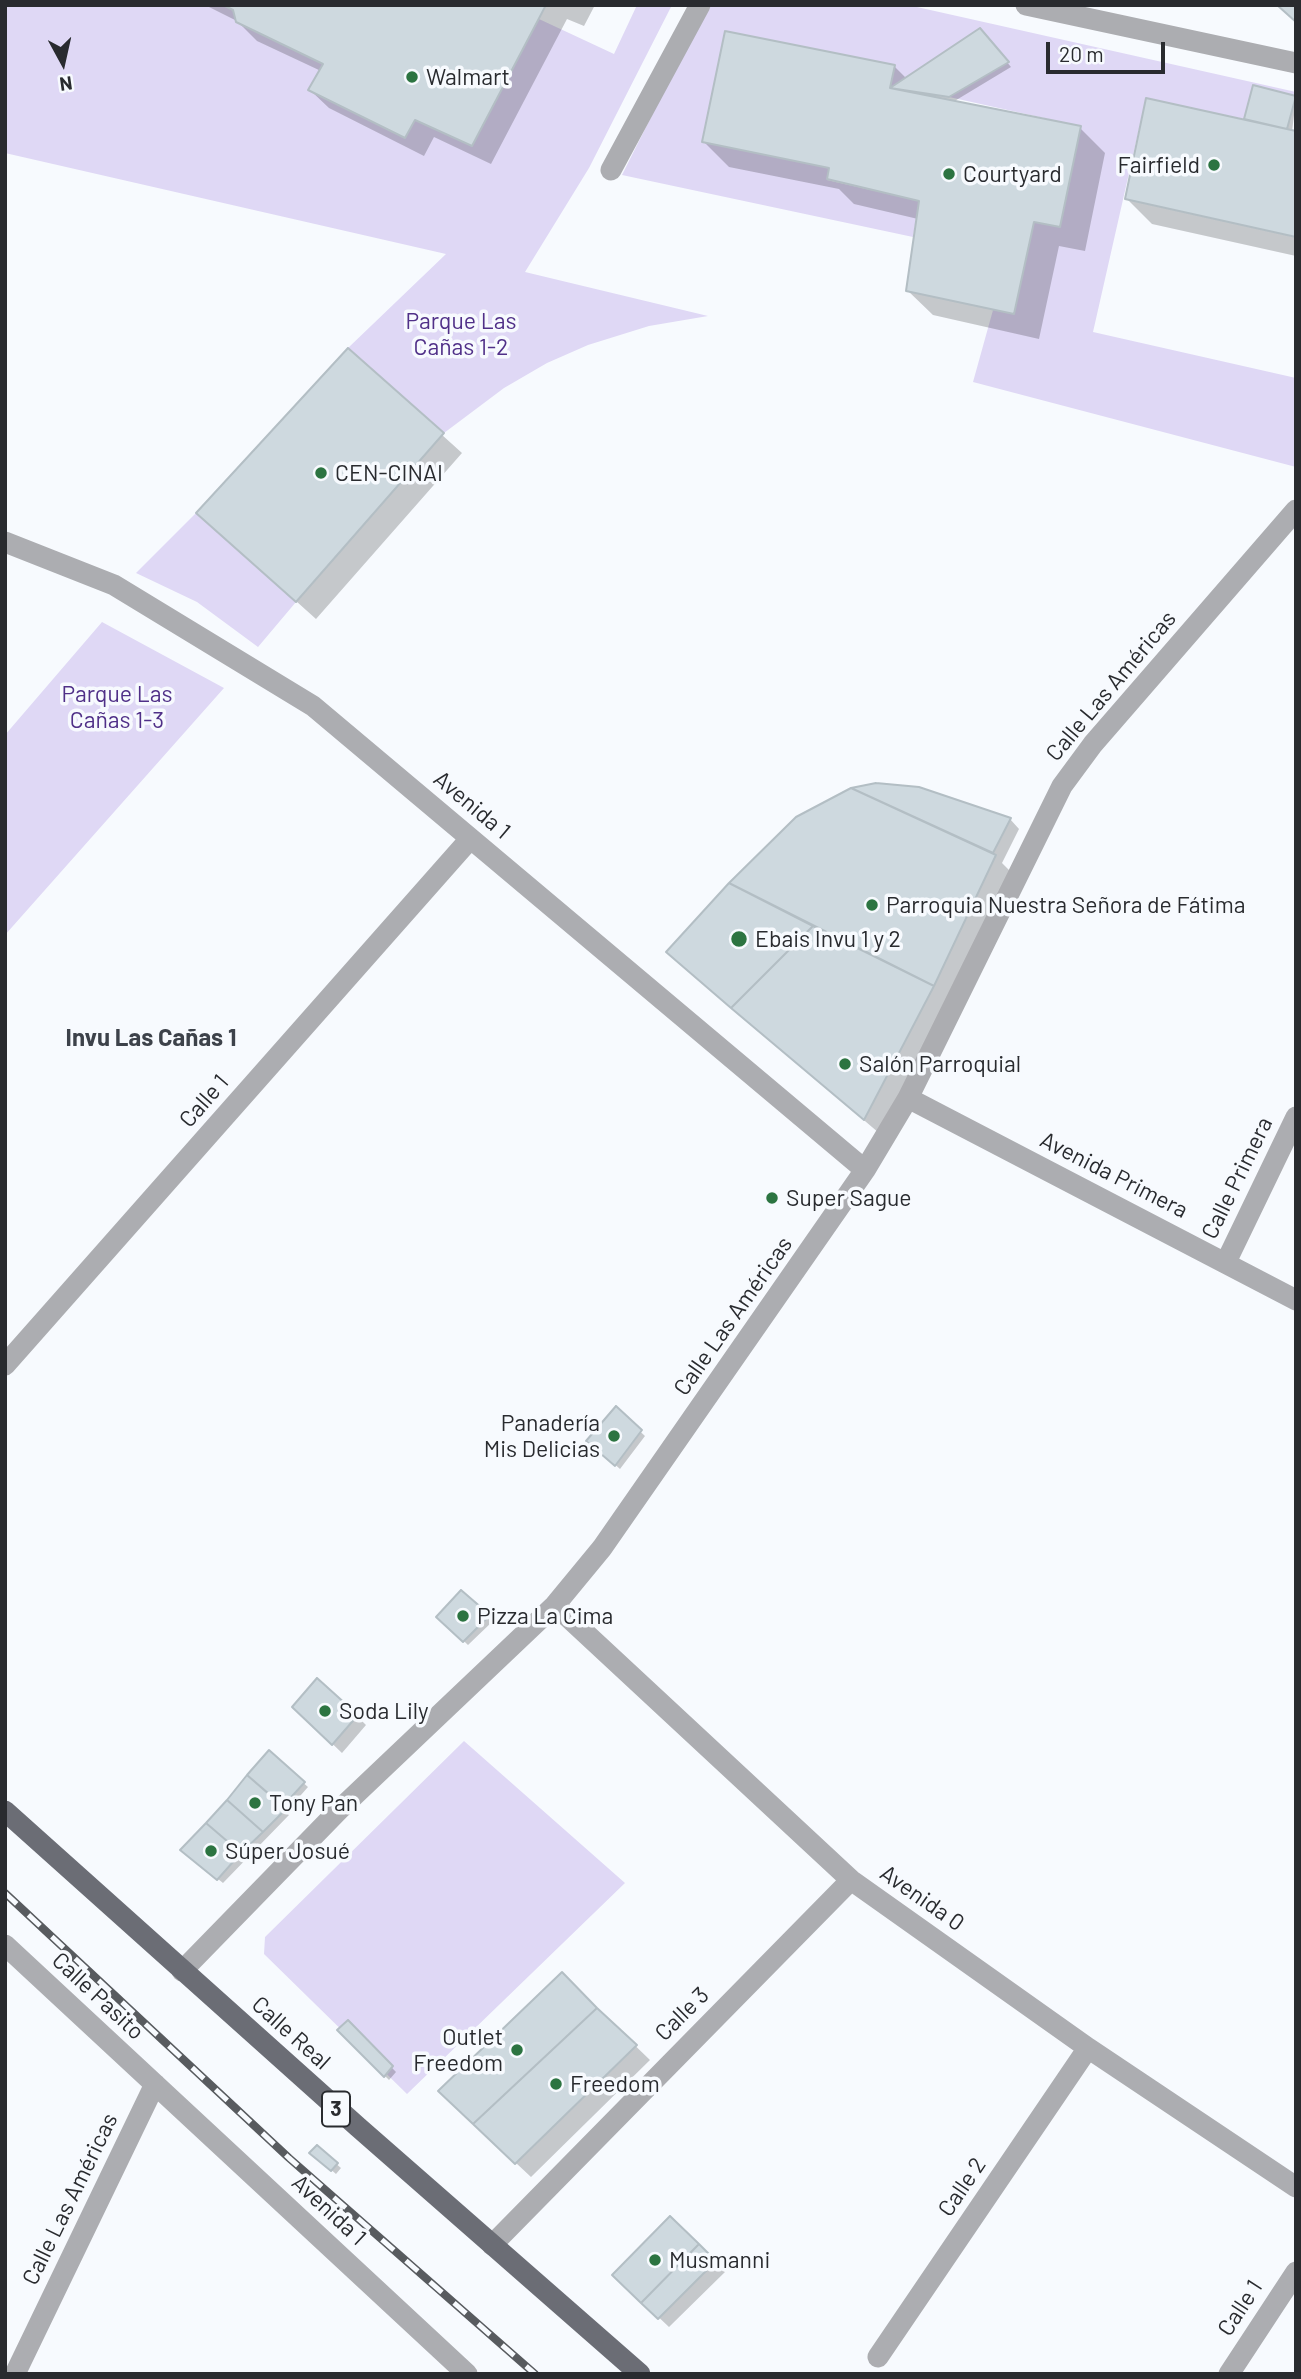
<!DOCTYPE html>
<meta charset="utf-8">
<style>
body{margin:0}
#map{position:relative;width:1301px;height:2379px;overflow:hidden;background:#f7fafe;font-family:Barlow,sans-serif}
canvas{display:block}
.frame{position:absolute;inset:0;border:7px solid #292b2f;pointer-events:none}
.north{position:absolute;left:28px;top:28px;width:70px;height:70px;-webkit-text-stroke:5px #f7fafe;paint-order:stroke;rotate:172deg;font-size:19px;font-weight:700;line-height:28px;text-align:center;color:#292b2f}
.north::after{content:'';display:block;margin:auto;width:24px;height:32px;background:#292b2f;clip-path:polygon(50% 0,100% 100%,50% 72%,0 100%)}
.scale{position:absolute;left:1046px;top:42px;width:119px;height:32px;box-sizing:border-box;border:4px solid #292b2f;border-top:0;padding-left:9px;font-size:21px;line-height:24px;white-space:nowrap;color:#292b2f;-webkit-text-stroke:5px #f7fafe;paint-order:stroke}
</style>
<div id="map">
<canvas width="1301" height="2379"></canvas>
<div class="frame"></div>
<div class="north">N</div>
<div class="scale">20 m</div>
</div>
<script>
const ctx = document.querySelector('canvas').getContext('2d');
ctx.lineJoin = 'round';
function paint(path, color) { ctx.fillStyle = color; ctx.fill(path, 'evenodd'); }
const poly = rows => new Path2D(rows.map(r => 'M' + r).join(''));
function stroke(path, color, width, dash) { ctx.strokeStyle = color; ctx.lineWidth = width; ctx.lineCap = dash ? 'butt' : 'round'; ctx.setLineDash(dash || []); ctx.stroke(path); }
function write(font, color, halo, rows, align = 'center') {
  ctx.font = font + ' Barlow,sans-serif'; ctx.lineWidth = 7; ctx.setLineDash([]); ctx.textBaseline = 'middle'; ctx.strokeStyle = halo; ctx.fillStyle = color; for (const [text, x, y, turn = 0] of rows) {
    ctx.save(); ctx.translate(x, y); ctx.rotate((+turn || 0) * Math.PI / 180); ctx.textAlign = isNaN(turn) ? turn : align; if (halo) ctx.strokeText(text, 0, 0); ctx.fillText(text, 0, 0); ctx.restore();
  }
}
paint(poly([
 [5,5,223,5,233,10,236,22,323,64,308,90,405,138,415,120,472,146,539,19,614,54,637,5,672,5,589,168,525,272,708,316,649,326,588,345,547,363,504,388,444,433,348,348,446,254,5,153],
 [707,5,908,5,1296,92,1296,96,1253,85,1244,119,1146,98,1093,332,1296,378,1296,467,973,382,993,310,1014,314,1034,222,1060,227,1080,126,949,97,1008,62,980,28,890,88,895,65,725,31,702,142,829,168,827,180,919,201,913,237,622,175],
 [196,513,296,602,258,647,197,602,136,573],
 [102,622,224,688,5,935,5,735],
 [464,1741,625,1883,407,2094,264,1954,265,1937]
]), '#dfd8f5');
paint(poly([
 [205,5,595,5,584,26,567,19,491,164,434,137,424,156,329,108,310,90,321,71,257,41,237,21],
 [984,35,1011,67,953,102,1080,128,1105,153,1085,251,1059,246,1039,339,933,315,907,290,918,219,854,204,839,189,729,167,704,142,894,66,907,79],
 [1254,87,1296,98,1292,132,1296,133,1296,256,1152,224,1127,199,1245,121],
 [348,350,462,453,316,619,198,513],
 [854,789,1010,819,1019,829,1002,863,1014,875,879,1133,683,966,730,885,797,818,858,793],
 [616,1409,645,1436,620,1469,593,1445],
 [461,1592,493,1621,468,1645,439,1617],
 [294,1707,357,1716,366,1725,342,1753],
 [269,1753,308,1787,286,1812,289,1815,223,1883,182,1850],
 [562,1975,650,2060,531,2177,455,2106],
 [348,2023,396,2072,389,2080,339,2030],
 [317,2147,341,2168,336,2174,312,2153],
 [670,2218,725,2272,669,2327,614,2275]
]), '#0003');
const building = poly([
 [223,5,546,5,472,146,415,120,405,138,308,90,323,64,236,22,233,10,223,5],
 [1277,5,1296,5,1296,22,1277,5],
 [980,28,1009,62,949,97,890,88,980,28],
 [725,31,895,65,890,88,1081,126,1060,227,1034,222,1014,314,906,291,919,201,827,179,829,168,702,142,725,31],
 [1253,85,1296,96,1287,129,1244,119,1253,85],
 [1146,98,1296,131,1296,237,1125,199,1146,98],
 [348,348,444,433,296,602,196,513,348,348],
 [876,783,919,787,1011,818,993,853,851,788,876,783],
 [851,788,996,855,934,986,729,883,796,817,851,788],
 [729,883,813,926,731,1008,666,952,729,883],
 [813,926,934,986,864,1120,731,1008,813,926],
 [616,1406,642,1430,615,1466,586,1441,616,1406],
 [461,1590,490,1615,463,1642,436,1617,461,1590],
 [317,1678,358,1715,332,1745,292,1707,317,1678],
 [269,1750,305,1782,283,1806,247,1775,269,1750],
 [247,1775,286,1809,263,1832,227,1800,247,1775],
 [227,1800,263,1832,241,1853,206,1823,227,1800],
 [206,1823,241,1853,217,1880,180,1850,206,1823],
 [562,1972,597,2008,473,2124,438,2091,562,1972],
 [597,2008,637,2045,515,2164,473,2124,597,2008],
 [348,2020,393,2066,384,2077,337,2030,348,2020],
 [317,2145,338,2163,331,2171,309,2153,317,2145],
 [670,2216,699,2244,641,2303,612,2275,670,2216],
 [699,2244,716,2261,658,2319,641,2303,699,2244]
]);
paint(building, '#ced9df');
stroke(building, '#b3bec4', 2);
stroke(poly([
 [1026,5,1296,63],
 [611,170,700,5],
 [5,542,114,585,313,706,865,1170],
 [908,1098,1296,1300],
 [1226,1262,1296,1117],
 [5,1365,470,839],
 [555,1605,851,1880,1088,2048,1296,2187],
 [5,1945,467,2374],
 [182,1971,339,1810,555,1605,602,1548,865,1170,908,1098,1062,786,1093,744,1296,510],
 [492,2245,851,1880],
 [878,2357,1088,2048],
 [15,2374,155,2084],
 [1229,2374,1296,2272]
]), '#acadb1', 21);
stroke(poly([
 [5,1811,358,2127,640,2374]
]), '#6b6d75', 21);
const rail = poly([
 [5,1893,289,2158,535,2374]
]);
stroke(rail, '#585b5f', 8);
stroke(rail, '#f7fafe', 5, [16]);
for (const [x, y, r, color] of [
 [412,77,7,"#2c7441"],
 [1214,165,7,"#2c7441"],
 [949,174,7,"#2c7441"],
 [321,473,7,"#2c7441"],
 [872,905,7,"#2c7441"],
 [739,939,9,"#2c7441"],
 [845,1064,7,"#2c7441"],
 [772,1198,7,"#2c7441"],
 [614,1436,7,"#2c7441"],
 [463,1616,7,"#2c7441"],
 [325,1711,7,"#2c7441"],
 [255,1803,7,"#2c7441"],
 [211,1851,7,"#2c7441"],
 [517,2050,7,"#2c7441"],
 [556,2084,7,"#2c7441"],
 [655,2260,7,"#2c7441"]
]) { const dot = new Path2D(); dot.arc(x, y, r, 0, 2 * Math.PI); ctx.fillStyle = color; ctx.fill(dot); stroke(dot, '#f7fafe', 2.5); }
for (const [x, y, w] of [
 [336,2109,28]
]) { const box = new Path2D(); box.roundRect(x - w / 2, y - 17.5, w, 35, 5); ctx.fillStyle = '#f7fafe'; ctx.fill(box); stroke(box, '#292b2f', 2); }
write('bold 21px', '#292b2f', null, [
 ["3",336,2109]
]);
write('23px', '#292b2f', '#f7fafe', [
 ["Walmart",426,77],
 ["Fairfield",1200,165,"right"],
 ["Courtyard",963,174],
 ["CEN-CINAI",335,473],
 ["Parroquia Nuestra Señora de Fátima",886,905],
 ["Ebais Invu 1 y 2",755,939],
 ["Salón Parroquial",859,1064],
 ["Super Sague",786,1198],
 ["Panadería",600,1423,"right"],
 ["Mis Delicias",600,1449,"right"],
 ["Pizza La Cima",477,1616],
 ["Soda Lily",339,1711],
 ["Tony Pan",269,1803],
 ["Súper Josué",225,1851],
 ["Outlet",503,2037,"right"],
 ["Freedom",503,2063,"right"],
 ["Freedom",570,2084],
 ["Musmanni",669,2260]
], 'left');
write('23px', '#503088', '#f7fafe', [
 ["Parque Las",461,321],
 ["Cañas 1-2",461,347],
 ["Parque Las",117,694],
 ["Cañas 1-3",117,720]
]);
write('23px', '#292b2f', '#f7fafe', [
 ["Calle Las Américas",1111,686,-50],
 ["Avenida 1",472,805,40],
 ["Calle 1",204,1101,-49],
 ["Avenida Primera",1114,1175,27],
 ["Calle Primera",1237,1178,-64],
 ["Calle Las Américas",733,1316,-55],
 ["Avenida 0",922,1898,35],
 ["Calle Pasito",98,1996,43],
 ["Calle 3",682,2014,-45],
 ["Calle Real",291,2033,42],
 ["Calle 2",962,2187,-56],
 ["Calle Las Américas",70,2199,-64],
 ["Avenida 1",329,2210,43],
 ["Calle 1",1240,2308,-57]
]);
write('bold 24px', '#3d424a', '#f7fafe', [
 ["Invu Las Cañas 1",151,1038]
]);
</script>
